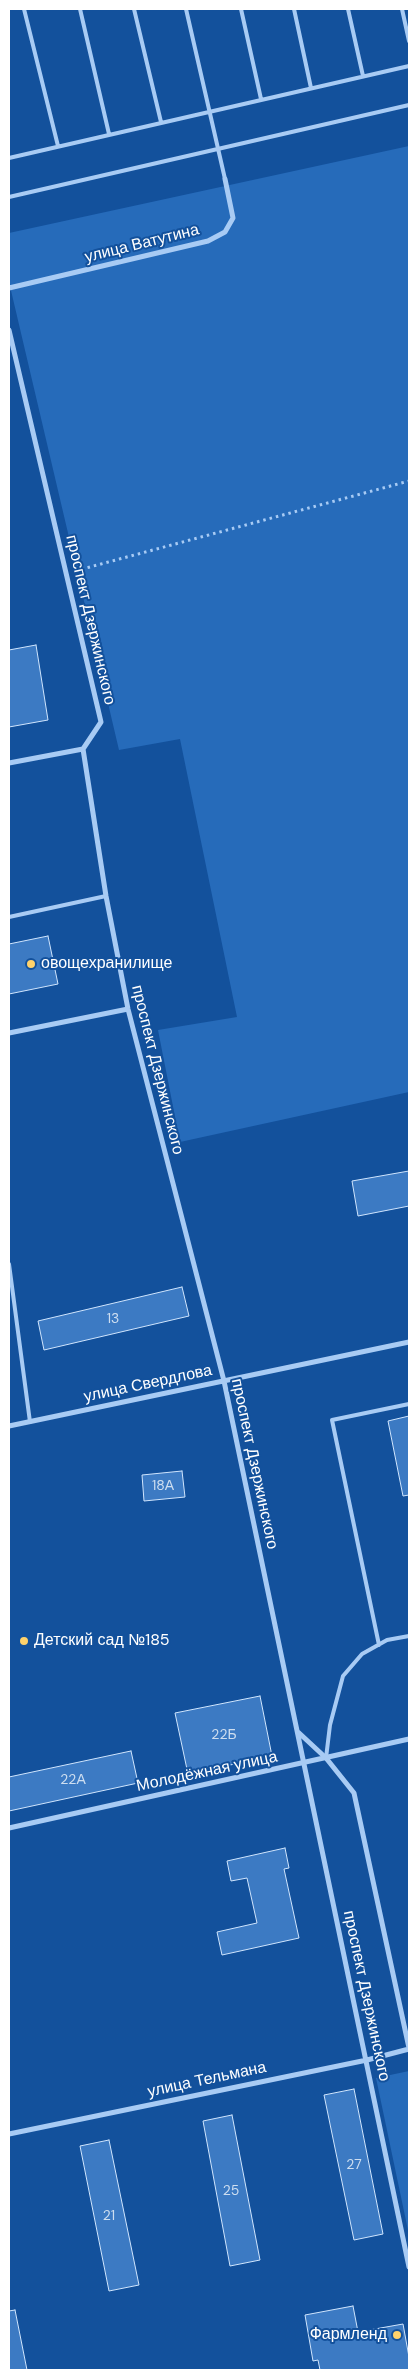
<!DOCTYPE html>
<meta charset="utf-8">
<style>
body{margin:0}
#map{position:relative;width:418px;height:2379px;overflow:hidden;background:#13519c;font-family:"DM Sans",sans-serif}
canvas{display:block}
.frame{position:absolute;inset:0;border:10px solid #fff;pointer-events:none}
</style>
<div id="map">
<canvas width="418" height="2379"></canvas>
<div class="frame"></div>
</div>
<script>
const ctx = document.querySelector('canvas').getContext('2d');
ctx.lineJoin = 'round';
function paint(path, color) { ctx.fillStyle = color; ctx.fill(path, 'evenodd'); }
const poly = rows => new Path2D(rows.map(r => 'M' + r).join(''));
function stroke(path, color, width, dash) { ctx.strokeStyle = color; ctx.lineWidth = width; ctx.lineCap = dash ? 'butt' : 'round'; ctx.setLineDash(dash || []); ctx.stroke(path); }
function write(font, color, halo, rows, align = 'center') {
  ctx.font = font + ' "DM Sans",sans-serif'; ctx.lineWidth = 4; ctx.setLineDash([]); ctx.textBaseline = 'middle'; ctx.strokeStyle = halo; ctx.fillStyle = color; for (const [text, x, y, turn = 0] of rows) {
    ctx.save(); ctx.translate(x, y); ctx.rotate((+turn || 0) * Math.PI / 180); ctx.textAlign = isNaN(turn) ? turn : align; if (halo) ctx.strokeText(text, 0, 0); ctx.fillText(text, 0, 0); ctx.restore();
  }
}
paint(poly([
 [409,146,409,1092,180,1142,158,1030,237,1017,180,739,119,750,9,282,9,233],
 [409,2071,409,2235,376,2078]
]), '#266bba');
const building = poly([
 [36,645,48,720,9,727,9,650,36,645],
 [48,936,58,984,9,994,9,944,48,936],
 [409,1171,409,1206,358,1216,352,1181,409,1171],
 [182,1287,189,1316,44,1350,38,1321,182,1287],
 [409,1416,409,1495,403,1496,388,1421,409,1416],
 [182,1471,185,1497,144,1501,142,1475,182,1471],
 [260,1696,272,1756,188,1774,175,1713,260,1696],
 [131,1751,138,1783,9,1811,9,1777,131,1751],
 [285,1848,289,1868,284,1869,299,1938,222,1955,217,1932,257,1923,247,1878,231,1881,227,1861,285,1848],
 [354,2089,383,2234,354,2240,324,2095,354,2089],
 [232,2115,260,2260,230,2266,203,2121,232,2115],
 [109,2140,139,2285,109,2291,80,2146,109,2140],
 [353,2306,358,2332,403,2324,409,2357,409,2370,320,2370,318,2360,313,2361,305,2315,353,2306],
 [15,2310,27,2370,9,2370,9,2311,15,2310]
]);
paint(building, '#3c7ac3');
stroke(building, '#d0e5fd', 1);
stroke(poly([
 [75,571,409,481]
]), '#a8cbf4', 3, [2.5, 4]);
stroke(poly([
 [24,9,58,146],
 [80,9,109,134],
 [134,9,161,122],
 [186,9,225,179],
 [241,9,261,99],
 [294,9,311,88],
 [348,9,363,76],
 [402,9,409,41],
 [9,158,409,66],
 [9,197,409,105],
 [9,917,106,896],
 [9,1264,30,1422],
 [379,1645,332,1420,409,1404],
 [326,1758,330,1725,343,1676,362,1654,387,1640,409,1636]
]), '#a8cbf4', 4);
stroke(poly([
 [9,288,208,241,225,232,233,218,225,179],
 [9,330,101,722,83,749,106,896,128,1009,224,1381,409,2267],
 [9,763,83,749],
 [9,1033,128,1009],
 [9,1426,409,1342],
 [298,1732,326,1758,354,1793,409,2048],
 [9,1828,409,1739],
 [9,2134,367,2060,409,2049]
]), '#a8cbf4', 5);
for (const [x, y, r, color] of [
 [31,964,5,"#ffd26b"],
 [24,1641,5,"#ffd26b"],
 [397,2335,5,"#ffd26b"]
]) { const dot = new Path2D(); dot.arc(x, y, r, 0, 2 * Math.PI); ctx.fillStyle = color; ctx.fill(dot); stroke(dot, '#13519c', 2); }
write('14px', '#cedef0', null, [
 ["13",113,1319],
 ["18А",163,1486],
 ["22Б",224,1735],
 ["22А",73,1780],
 ["27",354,2165],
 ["25",231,2191],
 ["21",109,2216]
]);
write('16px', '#fff', '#13519c', [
 ["улица Ватутина",142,244,-14],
 ["проспект Дзержинского",90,620,77],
 ["проспект Дзержинского",157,1070,76],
 ["улица Свердлова",148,1384,-12],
 ["проспект Дзержинского",254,1464,78],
 ["Молодёжная улица",207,1772,-12],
 ["проспект Дзержинского",366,1996,78],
 ["улица Тельмана",207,2080,-12]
]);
write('16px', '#fff', '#13519c', [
 ["овощехранилище",41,964],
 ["Детский сад №185",34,1641],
 ["Фармленд",387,2335,"right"]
], 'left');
</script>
